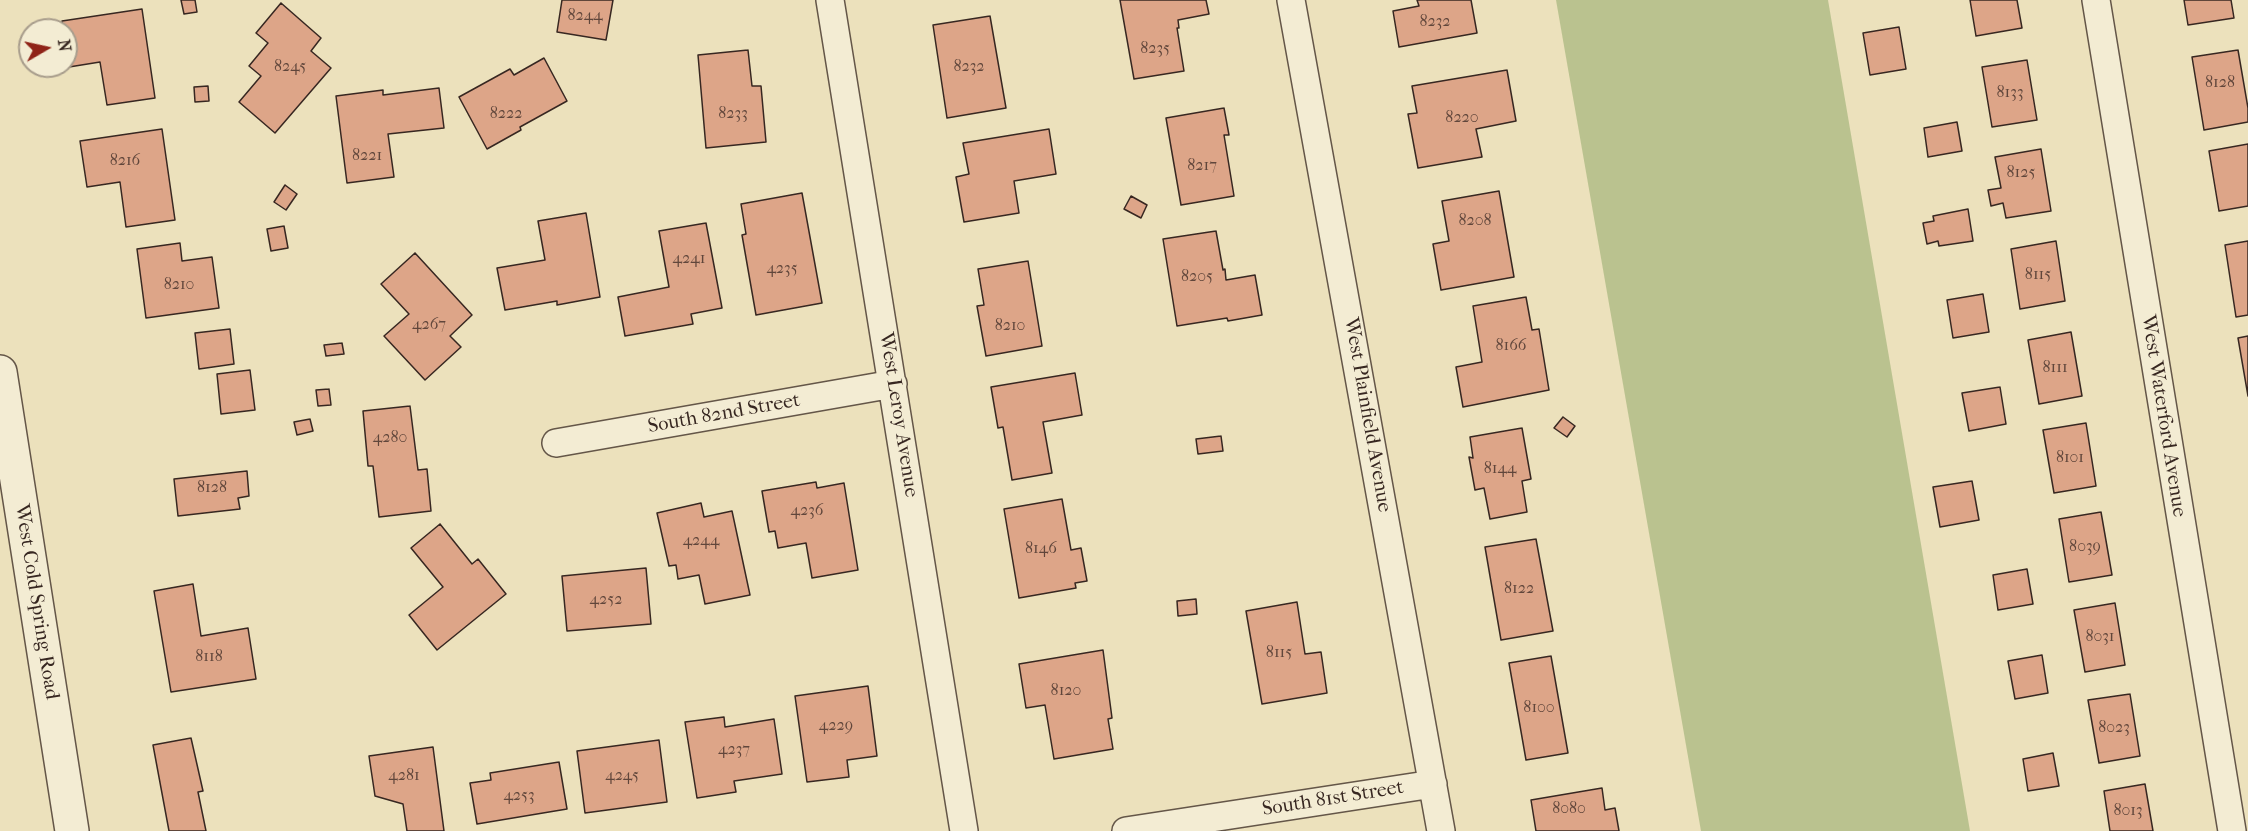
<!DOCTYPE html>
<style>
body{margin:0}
#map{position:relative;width:2248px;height:831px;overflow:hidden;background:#ece1bc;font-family:"IM FELL French Canon",serif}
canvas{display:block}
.north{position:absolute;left:18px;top:18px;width:60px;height:60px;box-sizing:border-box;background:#f3ecd3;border:2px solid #a89d8c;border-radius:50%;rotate:81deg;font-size:16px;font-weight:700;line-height:24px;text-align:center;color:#372721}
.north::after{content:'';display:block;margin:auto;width:21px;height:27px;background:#8f2418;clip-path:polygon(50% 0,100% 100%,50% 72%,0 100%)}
</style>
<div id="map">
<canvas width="2248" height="831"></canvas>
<div class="north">N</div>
</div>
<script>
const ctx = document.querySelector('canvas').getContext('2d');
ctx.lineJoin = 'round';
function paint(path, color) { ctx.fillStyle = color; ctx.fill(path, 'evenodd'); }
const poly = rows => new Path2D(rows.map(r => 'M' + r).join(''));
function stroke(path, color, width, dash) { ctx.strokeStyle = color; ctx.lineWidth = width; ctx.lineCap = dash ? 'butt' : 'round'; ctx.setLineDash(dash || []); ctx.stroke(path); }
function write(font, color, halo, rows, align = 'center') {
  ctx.font = font + ' "IM FELL French Canon",serif'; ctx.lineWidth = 4.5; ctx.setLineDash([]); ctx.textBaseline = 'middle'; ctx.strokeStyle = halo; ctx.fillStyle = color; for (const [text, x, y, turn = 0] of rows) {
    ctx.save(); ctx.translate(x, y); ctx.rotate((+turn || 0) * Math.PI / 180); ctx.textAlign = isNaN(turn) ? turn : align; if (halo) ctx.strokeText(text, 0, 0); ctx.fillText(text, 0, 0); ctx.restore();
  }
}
paint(poly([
 [1556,0,1828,0,1970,831,1701,831]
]), '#bac28f');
const building = poly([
 [181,0,195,0,197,12,184,14,181,0],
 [562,0,613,0,606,40,557,32,562,0],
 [1120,0,1206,0,1209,14,1178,20,1179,28,1177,28,1184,71,1134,79,1120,0],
 [1417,0,1471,0,1477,33,1399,47,1393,11,1419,6,1417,0],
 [1970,0,2017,0,2022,28,1976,36,1970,0],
 [2184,0,2231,0,2234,18,2188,25,2184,0],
 [281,3,321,38,311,51,331,68,275,133,239,102,261,76,249,66,268,43,256,33,281,3],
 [142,9,155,98,107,105,100,62,69,67,66,30,63,30,62,21,142,9],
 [990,16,1006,108,947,118,933,25,990,16],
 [1899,27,1906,69,1870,75,1863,33,1899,27],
 [748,50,752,86,761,86,766,142,706,148,698,55,748,50],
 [2238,50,2248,108,2248,122,2204,130,2192,57,2238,50],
 [544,58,567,101,520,127,521,130,487,149,459,97,510,69,514,75,544,58],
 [2027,60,2037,120,1992,127,1982,67,2027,60],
 [1507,70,1516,121,1476,129,1482,157,1418,168,1408,114,1417,113,1412,86,1507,70],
 [208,86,209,101,195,102,194,87,208,86],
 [439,88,444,128,388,134,394,177,347,183,336,96,383,90,383,95,439,88],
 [1224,108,1229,135,1224,135,1234,196,1181,205,1166,118,1224,108],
 [1957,122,1962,151,1928,157,1924,128,1957,122],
 [162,129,175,220,126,227,120,182,87,187,80,141,162,129],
 [1049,129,1056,174,1014,181,1019,213,964,222,956,177,969,174,963,143,1049,129],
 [2248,144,2248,206,2219,211,2209,151,2248,144],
 [2041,149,2051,211,2006,218,2003,203,1991,206,1988,190,2001,188,1995,157,2041,149],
 [285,185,297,194,286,210,274,202,285,185],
 [1499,191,1514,277,1441,290,1433,244,1449,241,1442,201,1499,191],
 [802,193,822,303,756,315,742,235,746,234,741,204,802,193],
 [1131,196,1147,205,1141,218,1124,209,1131,196],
 [1968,209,1973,241,1939,246,1938,241,1927,244,1923,223,1934,221,1933,216,1968,209],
 [586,213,600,297,557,305,557,301,505,310,497,268,545,260,538,221,586,213],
 [706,223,722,308,691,314,693,324,625,336,618,297,669,287,659,231,706,223],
 [284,226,288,248,271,251,267,229,284,226],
 [1216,231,1223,270,1225,269,1226,280,1255,275,1262,315,1228,321,1227,318,1177,326,1163,239,1216,231],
 [2056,241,2065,301,2020,309,2011,249,2056,241],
 [2248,241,2248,315,2236,317,2225,245,2248,241],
 [180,243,182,261,212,257,219,308,146,318,137,249,180,243],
 [415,253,472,315,450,336,461,347,425,380,384,336,409,314,381,284,415,253],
 [1028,261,1042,346,986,356,977,306,984,305,978,269,1028,261],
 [1983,294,1989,332,1953,338,1947,300,1983,294],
 [1526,297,1532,330,1539,329,1549,390,1463,407,1456,367,1482,362,1473,306,1526,297],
 [230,329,234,364,199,369,195,333,230,329],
 [2071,332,2082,396,2039,404,2028,340,2071,332],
 [2248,336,2248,396,2238,338,2248,336],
 [342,343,344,354,326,356,324,345,342,343],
 [250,370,255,410,221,414,217,374,250,370],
 [1075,373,1082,415,1043,422,1052,473,1012,480,1003,427,998,428,991,387,1075,373],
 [2000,387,2006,424,1969,431,1962,393,2000,387],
 [329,389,331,405,318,406,316,390,329,389],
 [410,406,418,470,427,469,431,511,379,517,373,466,368,466,363,411,410,406],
 [1563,417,1575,426,1567,437,1554,428,1563,417],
 [310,419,313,431,297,435,294,422,310,419],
 [2086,423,2096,486,2054,493,2043,430,2086,423],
 [1522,428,1531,479,1522,481,1527,512,1490,519,1484,488,1475,490,1469,457,1473,458,1470,437,1522,428],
 [1221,436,1223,451,1198,454,1196,439,1221,436],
 [247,471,249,496,238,498,240,509,178,516,174,479,247,471],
 [1972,481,1979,520,1940,527,1933,487,1972,481],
 [816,482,817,488,844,483,858,570,812,578,806,543,778,548,775,531,769,532,762,491,816,482],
 [1062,499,1071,550,1081,548,1087,581,1075,583,1076,588,1019,598,1004,509,1062,499],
 [701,503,704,517,732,511,750,595,705,604,699,575,678,579,676,565,669,566,657,513,701,503],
 [2101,512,2112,575,2069,582,2059,519,2101,512],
 [440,524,472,564,478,559,506,594,437,650,409,615,443,587,411,548,440,524],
 [1536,539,1553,631,1501,640,1485,547,1536,539],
 [646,568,651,624,567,631,562,576,646,568],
 [2027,569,2033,604,1998,610,1993,575,2027,569],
 [193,584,201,636,248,628,256,679,171,692,154,591,193,584],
 [1196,599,1197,614,1178,616,1177,601,1196,599],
 [1297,602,1305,654,1321,652,1327,693,1262,704,1246,611,1297,602],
 [2115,603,2125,665,2085,672,2074,610,2115,603],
 [1103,650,1112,718,1108,719,1113,749,1054,759,1045,705,1026,708,1019,664,1103,650],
 [2042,655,2048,693,2015,699,2008,661,2042,655],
 [1551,656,1568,753,1526,760,1509,663,1551,656],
 [868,686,877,756,847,760,849,777,807,782,795,696,868,686],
 [2130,694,2140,756,2099,763,2088,700,2130,694],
 [724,717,725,727,774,719,782,774,734,781,736,792,697,798,685,722,724,717],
 [191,738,203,791,198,792,206,831,169,831,153,745,191,738],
 [659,740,667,802,585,813,577,751,659,740],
 [433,747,444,831,407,831,403,804,375,796,369,756,433,747],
 [2053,753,2059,786,2028,791,2023,759,2053,753],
 [559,762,567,809,477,824,470,783,491,780,490,773,559,762],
 [2145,784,2153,831,2110,831,2104,791,2145,784],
 [1602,788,1605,810,1615,808,1619,831,1536,831,1531,800,1602,788]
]);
paint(building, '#dda588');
stroke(building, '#372721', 1.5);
const minor = poly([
 [830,0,964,831],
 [1291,0,1441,831],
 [2096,0,2232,831],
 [556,443,893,384],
 [1126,831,1433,784]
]);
const tertiary = poly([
 [0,372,72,831]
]);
stroke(minor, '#645648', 30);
stroke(tertiary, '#645648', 36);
stroke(minor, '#f3ecd3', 27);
stroke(tertiary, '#f3ecd3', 33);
write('16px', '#60463b', null, [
 ["8244",585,16],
 ["8232",1435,22],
 ["8235",1155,49],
 ["8245",290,67],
 ["8232",969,67],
 ["8128",2220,83],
 ["8133",2010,93],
 ["8222",506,114],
 ["8233",733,114],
 ["8220",1462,118],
 ["8221",367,156],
 ["8216",125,161],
 ["8217",1202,166],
 ["8125",2021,173],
 ["8208",1475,221],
 ["4241",689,259],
 ["4235",782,269],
 ["8115",2038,275],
 ["8205",1197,277],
 ["8210",179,285],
 ["4267",429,325],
 ["8210",1010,326],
 ["8166",1511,346],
 ["8111",2055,368],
 ["4280",390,438],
 ["8101",2070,458],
 ["8144",1500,469],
 ["8128",212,488],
 ["4236",807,511],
 ["4244",701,541],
 ["8039",2085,547],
 ["8146",1041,549],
 ["8122",1519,589],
 ["4252",606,600],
 ["8031",2100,637],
 ["8115",1279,653],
 ["8118",209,657],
 ["8120",1066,691],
 ["8100",1539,708],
 ["4229",836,726],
 ["8023",2114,728],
 ["4237",734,750],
 ["4281",404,776],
 ["4245",622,776],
 ["4253",519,796],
 ["8080",1569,809],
 ["8013",2128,811]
]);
write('20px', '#372721', '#f3ecd3', [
 ["South 82nd Street",724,414,-10],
 ["West Leroy Avenue",898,415,81],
 ["West Plainfield Avenue",1367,415,80],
 ["West Waterford Avenue",2163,416,81],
 ["West Cold Spring Road",36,602,81],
 ["South 81st Street",1333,799,-9]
]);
</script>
